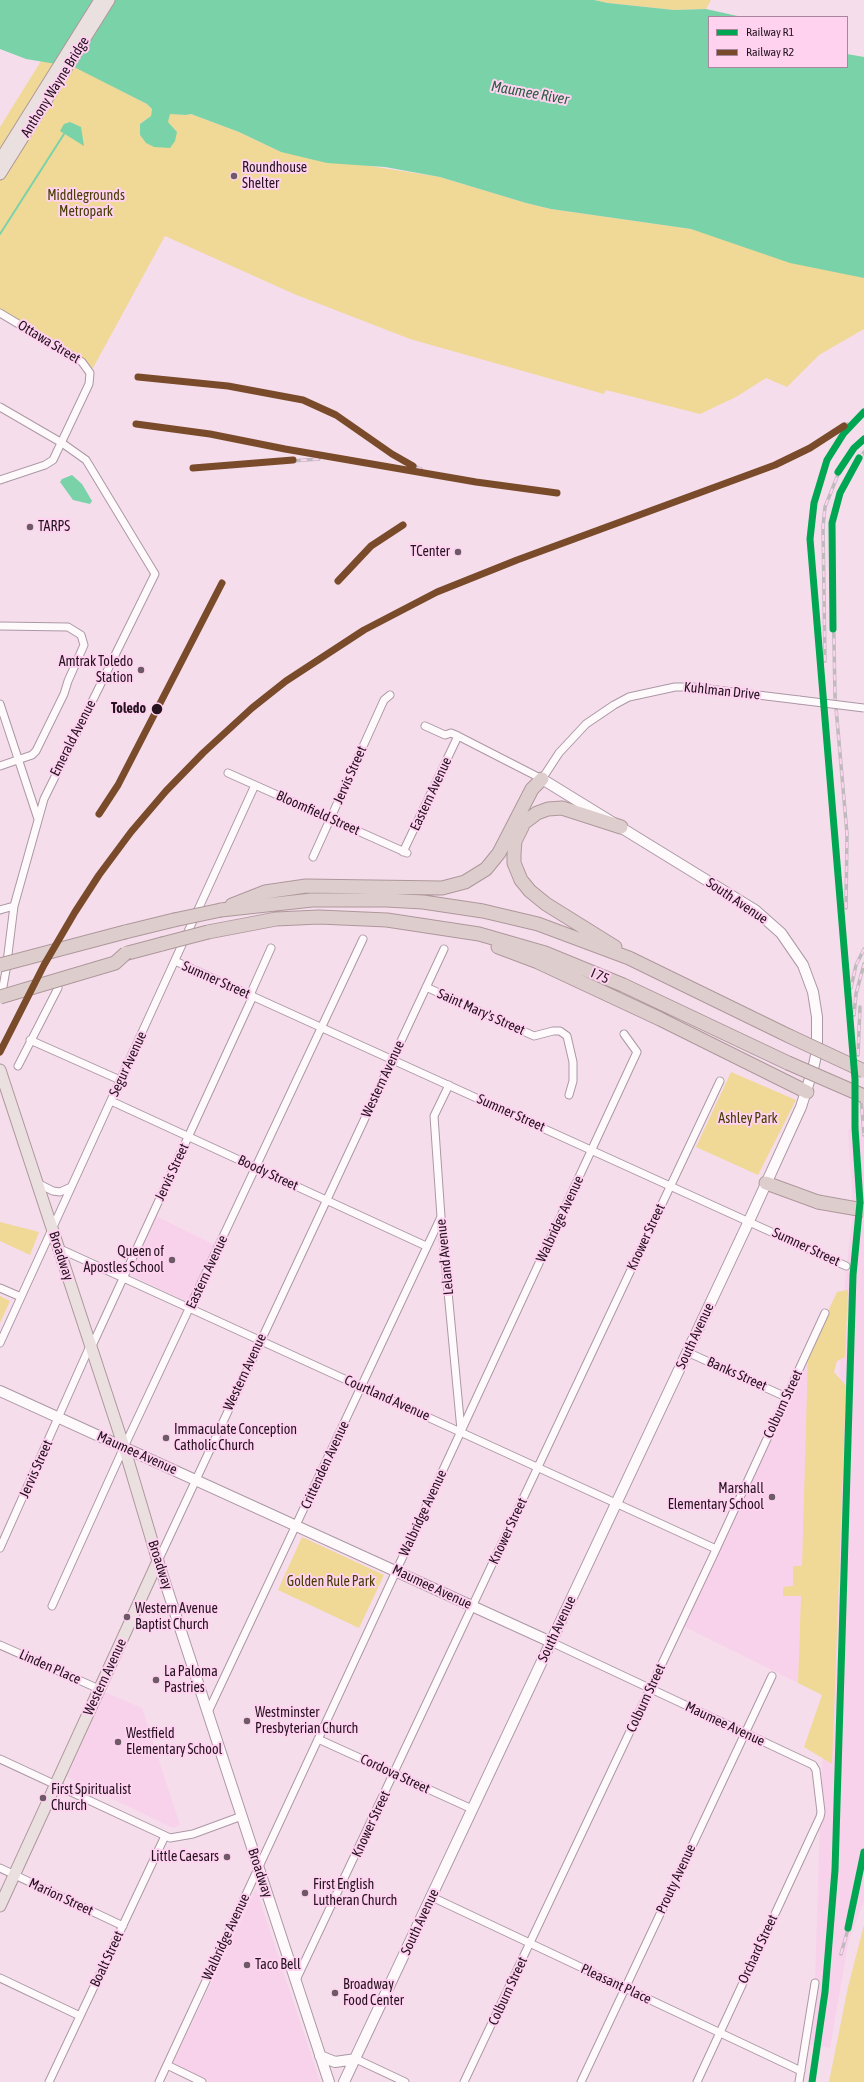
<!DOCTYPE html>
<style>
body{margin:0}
#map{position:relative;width:864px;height:2082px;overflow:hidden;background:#f5ddec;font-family:"Asap Condensed",sans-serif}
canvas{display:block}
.legend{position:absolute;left:708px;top:16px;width:140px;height:52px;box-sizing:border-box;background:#ffd3f0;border:1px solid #a8869d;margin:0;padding:5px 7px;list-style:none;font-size:12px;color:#251320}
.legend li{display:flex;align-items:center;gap:8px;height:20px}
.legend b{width:20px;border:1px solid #a8869d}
</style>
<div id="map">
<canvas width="864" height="2082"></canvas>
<ul class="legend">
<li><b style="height:5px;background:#00a651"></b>Railway R1</li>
<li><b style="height:5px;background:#7a4b2a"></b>Railway R2</li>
</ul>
</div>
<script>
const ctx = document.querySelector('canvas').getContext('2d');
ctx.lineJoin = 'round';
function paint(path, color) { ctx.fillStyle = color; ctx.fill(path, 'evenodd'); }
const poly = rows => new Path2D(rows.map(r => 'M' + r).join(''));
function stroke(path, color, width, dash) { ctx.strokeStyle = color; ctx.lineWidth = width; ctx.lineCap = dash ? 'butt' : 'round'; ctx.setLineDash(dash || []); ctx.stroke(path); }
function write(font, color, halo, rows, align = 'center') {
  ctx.font = font + ' "Asap Condensed",sans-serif'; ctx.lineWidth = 4; ctx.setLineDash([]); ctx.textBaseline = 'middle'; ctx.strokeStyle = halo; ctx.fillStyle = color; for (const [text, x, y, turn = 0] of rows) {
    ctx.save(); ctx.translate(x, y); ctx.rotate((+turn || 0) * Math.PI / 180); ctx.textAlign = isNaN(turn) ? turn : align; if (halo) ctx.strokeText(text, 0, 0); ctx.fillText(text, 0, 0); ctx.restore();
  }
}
paint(poly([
 [864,1124,864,1901,849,1939,830,2048,805,2044,815,1983,820,1817,843,1299,853,1208,848,1130],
 [156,1216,215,1245,188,1302,130,1275],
 [809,1350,801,1596,798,1683,681,1625],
 [105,1692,142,1708,180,1825,173,1828,67,1777],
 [256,1889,320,2082,208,2082,172,2065]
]), '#f8d2eb');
paint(poly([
 [594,0,711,0,706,9,674,10,608,3],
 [41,61,74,66,147,104,152,109,151,116,140,124,177,132,167,122,170,113,186,115,191,114,239,132,281,152,440,177,526,203,551,209,691,229,864,278,864,329,819,355,787,387,766,378,736,397,700,414,606,390,604,394,410,339,294,294,165,236,93,368,0,313,0,127],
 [731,1072,796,1100,758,1175,696,1147],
 [0,1222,39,1232,30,1255,0,1241],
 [848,1290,845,1357,837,1361,834,1372,846,1386,832,1764,804,1747,822,1695,798,1683,801,1596,783,1596,783,1587,793,1586,793,1566,802,1566,808,1354,837,1292],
 [0,1296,10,1301,0,1323],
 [302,1537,384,1575,359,1628,278,1590],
 [864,1925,864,2082,829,2082,848,1987]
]), '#f0d896');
paint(poly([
 [0,0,594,0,608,3,674,10,706,9,742,17,709,17,709,67,847,67,847,54,864,57,864,278,790,263,691,229,551,209,526,203,440,177,385,167,327,163,281,152,239,132,191,114,186,115,170,114,168,122,177,132,175,141,170,148,154,147,146,143,140,135,140,124,151,116,152,109,147,104,74,67,26,59,0,49],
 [70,122,81,127,84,146,60,131,64,124],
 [72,475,82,484,92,501,90,504,73,500,60,482,62,479]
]), '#7ad2a9');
stroke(poly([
 [0,234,64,134]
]), '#7ad2a9', 2);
const street = poly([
 [0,313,82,362,90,373,89,384,53,460,45,465,0,480],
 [0,407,62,443,86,460,155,574,44,799,14,906,6,970,1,998],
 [0,626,68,627,81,635,84,645,68,681,64,694,36,751,32,755,0,766],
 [0,704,38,819],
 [425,726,445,735,451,733,458,736,542,779,559,753,586,724,614,705,629,697,675,687,692,687,799,700],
 [228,773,407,853],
 [403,852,458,736],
 [313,857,384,700,390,695],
 [0,910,14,906],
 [175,961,846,1266],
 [426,987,534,1036,553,1031,560,1031,567,1036,573,1062,573,1081,569,1095],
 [250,995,271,948],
 [30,1040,120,1080],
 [18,1066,58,988],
 [449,1085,434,1116,441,1217,461,1430],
 [111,1101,426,1246],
 [37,1183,53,1191,60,1192,71,1187],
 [58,1248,716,1549],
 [0,1288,21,1297],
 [0,1343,255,785],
 [91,1348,253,996],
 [687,1352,786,1397],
 [0,1548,90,1346],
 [158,1561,444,949],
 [52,1606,124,1447,363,939],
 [551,1642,745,1733,813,1765,816,1770,821,1812,820,1817,697,2082],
 [0,1645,99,1689],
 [208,1712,441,1217],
 [318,1739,472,1809],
 [0,1759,170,1838,193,1834,242,1816],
 [0,1868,123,1926],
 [432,1897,801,2071],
 [0,1978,80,2016],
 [296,1980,720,1081],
 [356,2059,405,2082],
 [167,2065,202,2082],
 [49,2082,165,1836],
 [159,2082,637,1052,624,1034],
 [464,2082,713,1556,825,1313],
 [581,2082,772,1676],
 [799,2082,815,1983]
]);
const secondary = poly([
 [0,1391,551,1642],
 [158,1561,329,2082],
 [320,2056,335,2062,356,2059],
 [344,2082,749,1221,801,1107,813,1069,817,1051,817,1017,813,992,803,965,781,933,755,910,542,779]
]);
const primary = poly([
 [0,160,100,0],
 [0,174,109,0],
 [0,1070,124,1447,158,1561,0,1906]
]);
const highway = poly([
 [525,822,537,813,548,809,562,808,621,827],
 [522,827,515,841,514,854,514,863,521,880,530,891,546,904,615,947],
 [232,905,265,892,306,886,442,888,465,882,486,869,499,853,532,789,542,779],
 [221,910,312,900,386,900,423,902,483,911,538,924,629,958,789,1036],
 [125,932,174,920],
 [208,932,276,919,319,917,387,920,479,934,545,953,623,985,788,1063],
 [498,947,538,962,660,1019,807,1092],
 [128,953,162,944],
 [766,1183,818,1202]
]);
stroke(street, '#ab98a4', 9);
stroke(secondary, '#ab98a4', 12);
stroke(primary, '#ae979b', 13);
stroke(highway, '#ae979b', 15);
stroke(street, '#fefafc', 7);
stroke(secondary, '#fefafc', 10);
stroke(primary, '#eae0e0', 11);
stroke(highway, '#ddcecd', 13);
const rail = poly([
 [138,377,228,386,303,400,336,415,401,460,421,469],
 [136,424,210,434,285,449,476,482,557,493],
 [193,468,319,459],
 [338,581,371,546,403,525],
 [825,661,823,527,825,507,839,472,854,448,864,439],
 [99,814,118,785,222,583],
 [846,908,847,834,835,696,832,536,832,523,840,493,852,468,864,452],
 [851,988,856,965,864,949],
 [854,1015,856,994,864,964],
 [0,1052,44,965,75,912,99,875,131,832,166,791,203,753,252,708,286,681,364,630,437,592,517,560,775,465,810,448,847,424],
 [858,1055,860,1007],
 [861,1097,864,1135],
 [848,1928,864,1852],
 [841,1954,850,1922],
 [812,2082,825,1992,835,1870,853,1275,860,1202,855,1128,855,1079,810,539,814,503,827,460,844,433,864,412]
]);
stroke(rail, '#c0babe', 3.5);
stroke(rail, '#ffd3f0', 2, [6]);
const streetBridge = poly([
 [799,700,864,708]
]);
const highwayBridge = poly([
 [174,920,221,910],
 [162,944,208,932],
 [0,965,125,932],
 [0,997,115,963,126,953],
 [789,1036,864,1071],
 [788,1063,864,1096],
 [818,1202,864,1210]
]);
stroke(streetBridge, '#ab98a4', 9, []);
stroke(highwayBridge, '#ae979b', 15, []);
stroke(streetBridge, '#fefafc', 7);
stroke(highwayBridge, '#ddcecd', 13);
stroke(poly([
 [838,472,854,448,864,439],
 [833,629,832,523,840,493,859,458],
 [848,1928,864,1852],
 [812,2082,825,1992,835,1870,853,1275,860,1202,855,1128,855,1079,810,539,814,503,827,460,844,433,864,412]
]), '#00a651', 7);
stroke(poly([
 [138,377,228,386,303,400,336,415,392,454,413,466],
 [136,424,210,434,285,449,476,482,557,493],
 [193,468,293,460],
 [338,581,371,546,403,525],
 [99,814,118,785,222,583],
 [0,1052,44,965,75,912,99,875,131,832,166,791,203,753,252,708,286,681,364,630,437,592,517,560,775,465,810,448,844,426]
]), '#7a4b2a', 7);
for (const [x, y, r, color] of [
 [234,176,4,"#6e5a67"],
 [30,527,4,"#6e5a67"],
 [458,552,4,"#6e5a67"],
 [141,670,4,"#6e5a67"],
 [157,709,6,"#251320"],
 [172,1260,4,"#6e5a67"],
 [166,1438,4,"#6e5a67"],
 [772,1497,4,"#6e5a67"],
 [127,1617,4,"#6e5a67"],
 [156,1680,4,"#6e5a67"],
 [247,1721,4,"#6e5a67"],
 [118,1742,4,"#6e5a67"],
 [43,1798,4,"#6e5a67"],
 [227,1857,4,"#6e5a67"],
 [305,1893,4,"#6e5a67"],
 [247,1965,4,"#6e5a67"],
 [335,1993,4,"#6e5a67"]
]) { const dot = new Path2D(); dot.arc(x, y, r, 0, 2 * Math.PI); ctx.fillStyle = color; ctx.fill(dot); stroke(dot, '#ffd3f0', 1.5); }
write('14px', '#251320', '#ffd3f0', [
 ["Anthony Wayne Bridge",55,87,-58],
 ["Ottawa Street",49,342,31],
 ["Kuhlman Drive",722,691,6],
 ["Emerald Avenue",73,738,-63],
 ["Jervis Street",350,775,-66],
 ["Eastern Avenue",431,794,-65],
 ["Bloomfield Street",318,813,24],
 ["South Avenue",737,901,34],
 ["I 75",600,976,23],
 ["Sumner Street",216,980,24],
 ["Saint Mary's Street",481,1012,24],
 ["Segur Avenue",128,1064,-65],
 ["Western Avenue",383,1079,-65],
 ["Sumner Street",511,1113,24],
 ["Jervis Street",172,1172,-65],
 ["Boody Street",268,1173,25],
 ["Walbridge Avenue",560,1219,-65],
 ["Knower Street",646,1237,-65],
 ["Sumner Street",806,1247,25],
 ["Broadway",61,1256,72],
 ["Leland Avenue",445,1257,-96],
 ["Eastern Avenue",207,1272,-65],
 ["South Avenue",695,1336,-65],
 ["Western Avenue",245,1372,-65],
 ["Banks Street",737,1374,24],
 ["Courtland Avenue",387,1398,24],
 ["Colburn Street",783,1404,-65],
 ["Maumee Avenue",137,1453,24],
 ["Crittenden Avenue",325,1465,-65],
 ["Jervis Street",36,1469,-66],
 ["Walbridge Avenue",423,1513,-65],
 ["Knower Street",508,1531,-65],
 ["Broadway",160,1565,72],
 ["Maumee Avenue",432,1587,25],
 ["South Avenue",557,1629,-65],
 ["Linden Place",50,1667,24],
 ["Western Avenue",105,1677,-65],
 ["Colburn Street",646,1698,-65],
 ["Maumee Avenue",725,1724,25],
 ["Cordova Street",395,1774,25],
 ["Knower Street",371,1824,-65],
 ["Broadway",260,1873,72],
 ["Prouty Avenue",676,1879,-65],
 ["Marion Street",61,1897,25],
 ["South Avenue",420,1922,-65],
 ["Walbridge Avenue",226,1937,-65],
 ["Orchard Street",758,1949,-65],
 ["Boalt Street",107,1959,-65],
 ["Pleasant Place",616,1984,25],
 ["Colburn Street",508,1991,-65]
]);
write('14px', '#251320', '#ffd3f0', [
 ["Roundhouse",242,168],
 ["Shelter",242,184],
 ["TARPS",38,527],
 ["TCenter",450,552,"right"],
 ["Amtrak Toledo",133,662,"right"],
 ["Station",133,678,"right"],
 ["Queen of",164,1252,"right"],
 ["Apostles School",164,1268,"right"],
 ["Immaculate Conception",174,1430],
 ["Catholic Church",174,1446],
 ["Marshall",764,1489,"right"],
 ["Elementary School",764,1505,"right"],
 ["Western Avenue",135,1609],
 ["Baptist Church",135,1625],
 ["La Paloma",164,1672],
 ["Pastries",164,1688],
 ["Westminster",255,1713],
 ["Presbyterian Church",255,1729],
 ["Westfield",126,1734],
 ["Elementary School",126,1750],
 ["First Spiritualist",51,1790],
 ["Church",51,1806],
 ["Little Caesars",219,1857,"right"],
 ["First English",313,1885],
 ["Lutheran Church",313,1901],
 ["Taco Bell",255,1965],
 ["Broadway",343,1985],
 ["Food Center",343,2001]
], 'left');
write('14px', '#473d03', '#ffd3f0', [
 ["Middlegrounds",86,196],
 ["Metropark",86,212],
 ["Ashley Park",748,1119],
 ["Golden Rule Park",331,1582]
]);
write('bold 14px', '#251320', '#ffd3f0', [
 ["Toledo",146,709]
], 'right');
write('italic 15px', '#2b5e43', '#ffd3f0', [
 ["Maumee River",530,93,10]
]);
</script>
